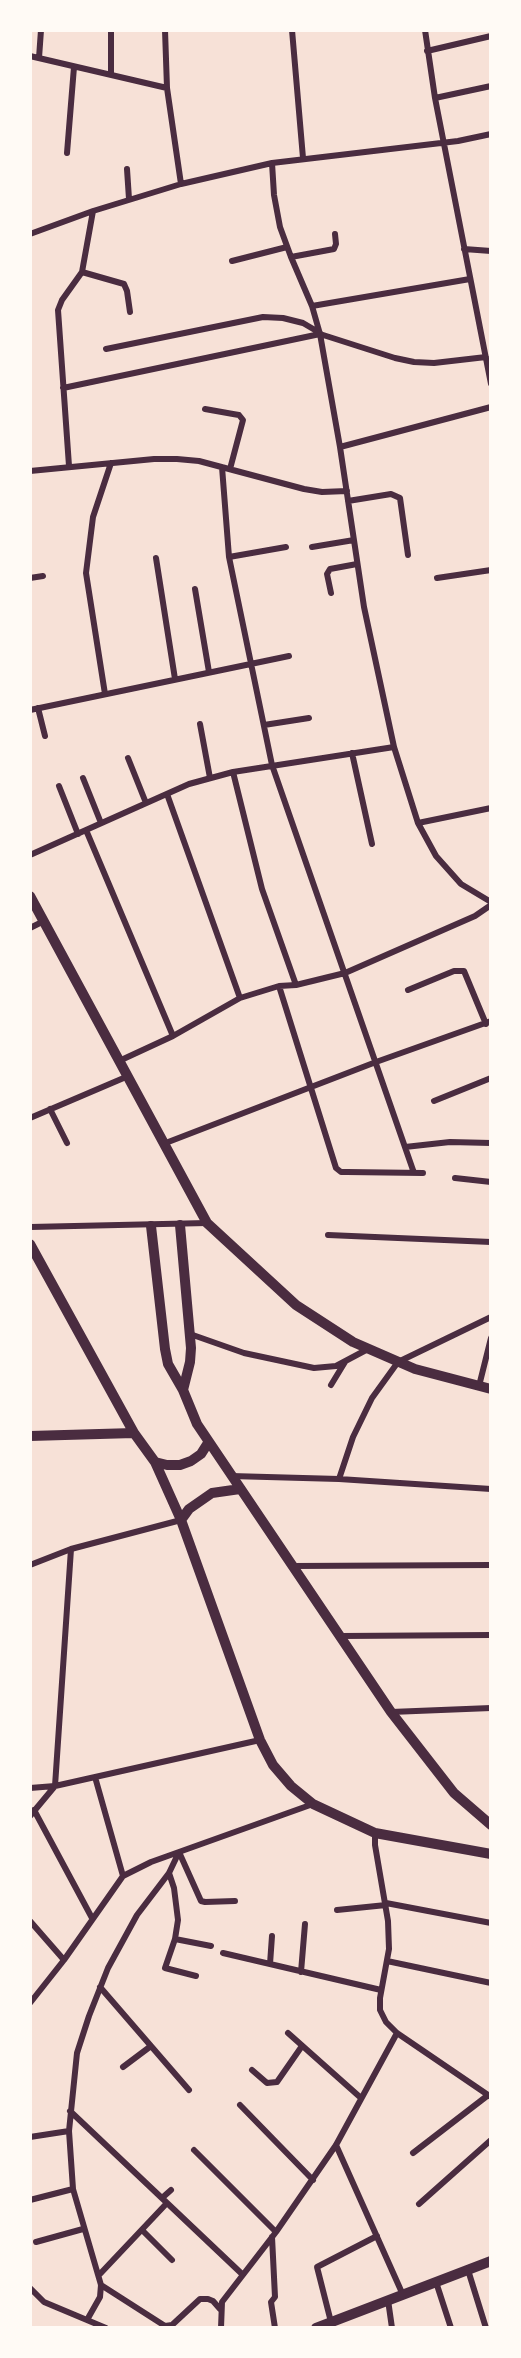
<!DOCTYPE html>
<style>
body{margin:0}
#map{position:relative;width:521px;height:2358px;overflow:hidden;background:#f7e1d7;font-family:Rubik,sans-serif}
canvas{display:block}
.frame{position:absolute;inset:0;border:32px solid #fffaf5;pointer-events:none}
</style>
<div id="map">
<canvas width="521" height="2358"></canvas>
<div class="frame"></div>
</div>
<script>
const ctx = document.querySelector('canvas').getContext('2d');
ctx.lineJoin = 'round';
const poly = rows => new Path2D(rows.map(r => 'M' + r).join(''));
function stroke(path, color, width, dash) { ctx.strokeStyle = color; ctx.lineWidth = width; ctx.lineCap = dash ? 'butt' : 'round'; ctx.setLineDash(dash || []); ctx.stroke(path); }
stroke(poly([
 [111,30,111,75],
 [165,30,167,88,181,184],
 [292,30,303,158],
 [425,30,435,98,491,384],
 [427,51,491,36],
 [30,56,167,88],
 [39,58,41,30],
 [435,98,491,86],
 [67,153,74,67],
 [272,163,274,195,280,227,291,257,312,306,320,334,340,447,364,607,394,747,418,823,436,856,461,884,491,902],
 [127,169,129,199],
 [30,234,93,211,181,184,272,163,458,141,491,134],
 [464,249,491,251],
 [291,257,334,249,336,244,335,234],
 [232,261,287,247],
 [82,272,124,284,127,291,130,312],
 [312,306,470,279],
 [106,349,263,317,283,318,303,323,320,333],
 [63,388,320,334,395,358,414,362,434,363,486,357],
 [205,409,233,414,239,415,243,420,230,469],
 [340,447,491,407],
 [69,466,58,310,62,300,82,272,93,211],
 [222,467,229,557,272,765,414,1173],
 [30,471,154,459,177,459,199,461,304,489,322,492,347,491],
 [348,501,391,494,400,498,408,555],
 [312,547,354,540],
 [229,557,286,547],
 [156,558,175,679],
 [30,578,43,576],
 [437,578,491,570],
 [195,589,209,672],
 [331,593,327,574,330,569,357,564],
 [105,694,86,573,93,517,111,463],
 [38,708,45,736],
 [30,710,289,656],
 [200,724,210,778],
 [264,725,309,718],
 [352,753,372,844],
 [128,758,146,803],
 [233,772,262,889,296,985],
 [83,778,101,823],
 [59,786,78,834],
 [167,794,240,998],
 [418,823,491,808],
 [86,830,173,1036],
 [30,855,189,784,233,772,394,747],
 [30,928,44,921],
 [279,986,336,1168,341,1172,347,1172,423,1173],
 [408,990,454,971,464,971,486,1024],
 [119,1061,173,1036,240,998,279,986,296,985,345,973,475,916,491,905],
 [434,1101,491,1078],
 [50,1109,67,1143],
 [30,1118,126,1077],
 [163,1144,376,1062,491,1021],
 [405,1147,450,1142,491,1143],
 [455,1178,491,1182],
 [30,1227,207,1223],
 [328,1235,491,1242],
 [190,1334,244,1353,314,1368,336,1366,368,1349],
 [331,1385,345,1362],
 [479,1386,491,1338],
 [231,1476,339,1479,491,1489],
 [339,1479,353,1437,372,1398,398,1362,491,1317],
 [30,1565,71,1549,181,1520],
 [293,1566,491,1565],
 [341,1636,491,1635],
 [391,1712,491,1708],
 [95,1777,123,1876],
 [30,1788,55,1786,71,1549],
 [34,1810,92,1918],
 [30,1816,55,1786,260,1740],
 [375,1833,375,1845,388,1921,389,1949,380,1998,380,2010,386,2022,397,2033,491,2097],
 [179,1852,201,1901,205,1902,235,1901],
 [169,1873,174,1888,178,1920,175,1939,165,1968,196,1976],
 [386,1903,491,1923],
 [337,1910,386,1905],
 [30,1921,64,1960],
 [175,1939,211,1946],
 [223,1953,381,1990],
 [387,1961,491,1983],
 [270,1964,272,1936],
 [301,1972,305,1924],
 [100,1987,189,2090],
 [30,2003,64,1960,123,1876,151,1862,313,1804],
 [288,2033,361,2098],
 [123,2067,151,2046],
 [252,2070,267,2083,277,2082,302,2046],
 [240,2105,313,2180],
 [70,2111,242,2274],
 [30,2137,69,2131],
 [336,2145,403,2295],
 [194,2150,276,2232],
 [413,2153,487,2096],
 [162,2198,171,2190],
 [30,2200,73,2189],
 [419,2204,491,2140],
 [142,2230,172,2260],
 [272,2237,275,2297,271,2302,275,2328],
 [36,2242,83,2229],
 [468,2270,486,2328],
 [99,2275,167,2203],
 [436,2282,451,2328],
 [101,2285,165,2326,172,2325,200,2299,208,2299,213,2301,220,2309],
 [30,2288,44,2302,106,2328],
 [388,2300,392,2328],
 [87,2320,100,2297,101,2285,73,2189,69,2131,77,2053,89,2016,108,1968,137,1915,169,1873,179,1852],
 [331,2322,317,2267,377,2236],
 [221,2328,222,2302,276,2232,336,2145,397,2033]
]), '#4a2c40', 6);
stroke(poly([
 [30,896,207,1223,296,1305,353,1342,415,1369,491,1389],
 [180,1225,191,1348,190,1362,183,1390],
 [151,1226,165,1349,168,1364,183,1390,197,1424,391,1712,454,1793,491,1825],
 [30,1244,134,1433,155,1462,181,1520,260,1740,273,1765,291,1786,313,1804,375,1833,491,1854],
 [30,1436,134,1433],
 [155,1462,167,1465,180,1465,191,1461,201,1454,208,1443],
 [181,1520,189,1509,212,1493,240,1489],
 [316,2328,491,2261]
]), '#4a2c40', 10);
</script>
